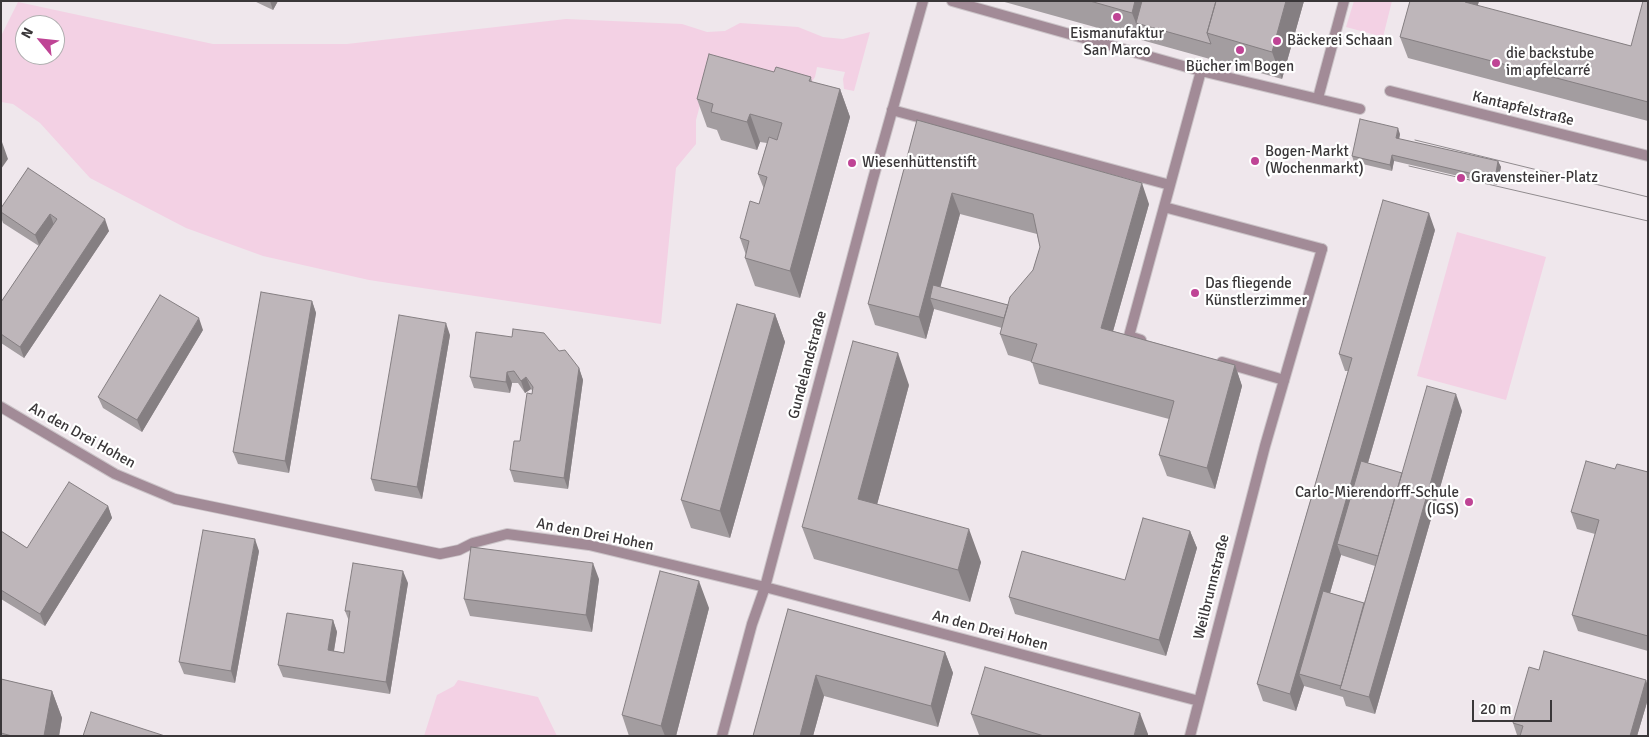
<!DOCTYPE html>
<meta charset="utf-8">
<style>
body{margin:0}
#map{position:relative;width:1649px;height:737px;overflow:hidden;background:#efe7ec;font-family:Signika,sans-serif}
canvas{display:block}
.frame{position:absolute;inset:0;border:2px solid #3a3739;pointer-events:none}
.north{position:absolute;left:15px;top:15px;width:50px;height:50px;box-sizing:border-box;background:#fff;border:1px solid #b0afb0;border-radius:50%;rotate:298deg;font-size:14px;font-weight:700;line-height:20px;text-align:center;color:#3a3739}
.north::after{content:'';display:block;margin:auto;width:18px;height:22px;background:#bf4495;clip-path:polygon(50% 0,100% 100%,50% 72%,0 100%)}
.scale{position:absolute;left:1472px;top:700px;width:80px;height:22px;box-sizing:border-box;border:2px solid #3a3739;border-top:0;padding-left:6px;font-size:15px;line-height:18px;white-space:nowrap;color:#3a3739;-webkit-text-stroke:4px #fff;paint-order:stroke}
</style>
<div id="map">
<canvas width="1649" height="737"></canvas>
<div class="frame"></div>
<div class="north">N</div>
<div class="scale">20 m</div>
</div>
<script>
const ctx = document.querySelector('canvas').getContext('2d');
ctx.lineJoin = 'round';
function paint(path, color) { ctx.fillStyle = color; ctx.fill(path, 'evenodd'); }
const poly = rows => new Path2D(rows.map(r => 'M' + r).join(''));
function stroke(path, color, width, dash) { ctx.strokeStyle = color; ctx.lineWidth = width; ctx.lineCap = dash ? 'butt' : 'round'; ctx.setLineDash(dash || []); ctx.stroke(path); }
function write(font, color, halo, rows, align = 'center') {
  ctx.font = font + ' Signika,sans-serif'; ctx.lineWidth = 4.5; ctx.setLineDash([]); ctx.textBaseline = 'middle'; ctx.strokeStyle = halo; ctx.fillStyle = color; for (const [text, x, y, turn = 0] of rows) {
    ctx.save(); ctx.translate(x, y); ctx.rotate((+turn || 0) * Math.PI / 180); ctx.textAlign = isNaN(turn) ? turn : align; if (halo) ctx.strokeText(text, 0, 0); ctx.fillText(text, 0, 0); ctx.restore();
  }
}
paint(poly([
 [1354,1,1392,1,1383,37,1346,27],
 [18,2,213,44,347,44,566,19,682,24,707,32,725,31,740,23,798,27,823,37,843,39,870,32,854,91,844,89,843,79,845,72,817,67,815,77,811,83,707,79,696,120,696,144,676,168,661,324,369,280,263,256,186,228,90,178,40,123,13,104,1,102,1,36],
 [25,25,55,25,55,55,25,55],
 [1457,232,1546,257,1506,400,1417,376],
 [458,680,538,697,557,736,424,736,437,695,454,686]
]), '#f3d1e4');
const pedestrian = poly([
 [952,1,1201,71,1360,109],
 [1390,91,1648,156],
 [1318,98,1344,1],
 [892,110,1170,185],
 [1164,207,1322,249],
 [1141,340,1129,336,1201,71],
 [1222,362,1284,380]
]);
const minor = poly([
 [1,407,115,474,175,499,440,554,459,550,473,543,507,534,589,545,765,587,1199,701],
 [722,736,752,624,765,587,873,179,923,1],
 [1190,736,1265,446,1322,249]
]);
stroke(pedestrian, '#cbc4c8', 12);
stroke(minor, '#cbc4c8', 12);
stroke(pedestrian, '#a28b97', 10);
stroke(minor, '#a28b97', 10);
stroke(poly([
 [1415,140,1648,197],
 [1409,166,1648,221]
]), '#908b8e', 1);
paint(poly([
 [254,1,278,1,273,10],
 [1001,1,1304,1,1282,79],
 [1410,1,1479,1,1477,6,1631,46,1648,1,1648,121,1408,58,1400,37],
 [774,72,811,77,812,82,840,89,850,117,800,298,755,286,745,258,746,255,740,238,759,204,764,189,758,174,767,143,760,142,757,150,721,140,717,130,707,127,697,99],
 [917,120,1149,204,1113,331,1235,365,1242,386,1215,489,1167,476,1159,455,1169,419,1039,384,1032,362,1008,355,1000,334,1002,328,934,309,926,339,875,325,868,304],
 [960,214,1037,234,1040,247,1033,270,1008,305,940,287],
 [1400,134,1399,139,1498,161,1501,167,1497,185,1394,161,1392,171,1354,162,1352,156],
 [28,168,109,231,24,358,1,343,1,302,39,246,3,223,1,217,1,208],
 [1435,230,1368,463,1402,473,1462,411,1375,714,1346,706,1343,697,1304,686,1296,711,1263,701,1257,684,1348,371,1345,371,1339,354],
 [1341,555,1375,566,1364,603,1330,593],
 [312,301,316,313,289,473,238,464,233,452],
 [775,314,785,342,730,538,691,528,681,500],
 [203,330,142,432,103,408,98,397],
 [450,335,422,499,375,491,371,479],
 [559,351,579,368,583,380,568,489,514,482,510,470,520,441,532,394,533,392,531,389,525,393,518,383,512,383,510,393,474,388,470,377],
 [909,385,877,504,981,562,970,602,814,559,802,527],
 [1615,469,1648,472,1648,651,1578,631,1572,615,1595,534,1577,529,1571,512],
 [108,506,112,518,45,626,1,599,1,531,27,548],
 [1190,531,1197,548,1166,656,1015,614,1009,597,1125,580],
 [259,551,235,683,184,674,179,662],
 [599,579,592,632,470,616,464,599],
 [408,583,390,694,283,677,278,665,333,620,337,632,334,651,344,653,349,621,345,611],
 [709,608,676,736,629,736,622,715],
 [788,609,945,652,953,673,938,727,824,696,813,736,753,736],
 [1,679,52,691,62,718,59,736,1,736],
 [1646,680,1648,687,1648,699,1637,736,1520,736,1517,735,1513,723],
 [971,714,1148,734,1148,736,980,736,979,735]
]), '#a39da0');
paint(poly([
 [270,1,278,1,273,10],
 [1135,1,1152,1,1136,23,1132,13],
 [1286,1,1304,1,1282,79,1272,52],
 [1465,1,1479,1,1473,24,1465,2],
 [840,89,850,117,800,298,790,271],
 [750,114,760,142,757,150,747,122],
 [1398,128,1400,134,1398,144,1396,138],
 [2,142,8,159,1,169,1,143],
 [1392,155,1394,161,1392,171,1390,165],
 [1498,161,1501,167,1497,185,1495,179],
 [1142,183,1149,204,1108,349,1101,328],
 [952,193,960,214,937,300,930,298,934,309,926,339,919,317],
 [1429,213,1435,230,1344,546,1337,544,1341,555,1306,676,1299,674,1304,686,1296,711,1290,694],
 [50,214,54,225,40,247,35,235],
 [105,219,109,231,24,358,20,347],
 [312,301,316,313,289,473,285,461],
 [775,314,785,342,730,538,720,511],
 [199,318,203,330,142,432,137,420],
 [446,323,450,335,422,499,417,487],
 [898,353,909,385,870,531,858,499],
 [1235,365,1242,386,1215,489,1207,468],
 [579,368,583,380,568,489,564,478],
 [507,372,512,383,510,393,506,382],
 [526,377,531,389,525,393,521,381],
 [1456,394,1462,411,1375,714,1369,697],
 [108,506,112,518,45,626,40,614],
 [969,529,981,562,970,602,958,570],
 [1190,531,1197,548,1166,656,1159,640],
 [255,539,259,551,235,683,231,671],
 [593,563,599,579,592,632,586,615],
 [403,571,408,583,390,694,386,682],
 [699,581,709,608,676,736,665,736,661,726],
 [333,620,337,632,332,662,328,650],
 [945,652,953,673,938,727,931,706],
 [816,675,824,696,813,736,800,736],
 [1646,680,1648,687,1648,699,1637,736,1630,736],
 [52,691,62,718,59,736,44,736],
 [1140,713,1148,734,1148,736,1134,736]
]), '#857f82');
const building = poly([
 [1090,1,1135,1,1132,13,1090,1],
 [1142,1,1216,1,1207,33,1211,44,1136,23,1142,1],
 [1216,1,1286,1,1272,52,1207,33,1216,1],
 [1410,1,1465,1,1465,2,1631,46,1643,1,1648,1,1648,102,1400,37,1410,1],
 [709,54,774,72,776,67,811,77,809,81,840,89,790,271,745,258,749,241,740,238,750,201,759,204,767,177,758,174,769,137,777,140,782,123,750,114,747,122,711,112,713,104,697,99,709,54],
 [1360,119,1398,128,1396,138,1498,161,1495,179,1392,155,1390,165,1352,156,1360,119],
 [917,120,1142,183,1101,328,1235,365,1207,468,1159,455,1174,401,1031,362,1037,344,1000,334,1010,297,1033,270,1040,247,1033,214,952,193,919,317,868,304,917,120],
 [28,168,105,219,20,347,1,334,1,302,57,219,50,214,35,235,1,212,1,208,28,168],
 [1383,200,1429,213,1290,694,1257,684,1352,358,1339,354,1383,200],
 [933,285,1008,305,1004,318,930,298,933,285],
 [261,292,312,301,285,461,233,452,261,292],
 [160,295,199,318,137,420,98,397,160,295],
 [737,304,775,314,720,511,681,500,737,304],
 [399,315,446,323,417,487,371,479,399,315],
 [513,329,544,333,559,351,565,350,579,368,564,478,510,470,514,441,520,441,527,393,532,394,533,387,526,377,521,381,514,371,507,372,506,382,470,377,476,332,512,337,513,329],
 [853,341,898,353,858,499,969,529,958,570,802,527,853,341],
 [1427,386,1456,394,1369,697,1340,689,1427,386],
 [1361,461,1402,473,1378,556,1337,544,1361,461],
 [1586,461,1615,469,1617,464,1648,472,1648,636,1572,615,1599,520,1571,512,1586,461],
 [69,482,108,506,40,614,1,590,1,531,27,548,69,482],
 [1143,518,1190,531,1159,640,1009,597,1022,551,1125,580,1143,518],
 [203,530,255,539,231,671,179,662,203,530],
 [471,547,593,563,586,615,464,599,471,547],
 [353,563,403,571,386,682,278,665,287,613,333,620,328,650,344,653,350,611,345,611,353,563],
 [660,571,699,581,661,726,622,715,660,571],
 [1323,591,1364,603,1341,686,1299,674,1323,591],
 [788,609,945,652,931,706,816,675,800,736,753,736,788,609],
 [1544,651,1646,680,1630,736,1520,736,1523,726,1513,723,1529,667,1539,670,1544,651],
 [985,667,1140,713,1134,736,1044,736,971,714,985,667],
 [1,679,52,691,44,736,12,736,1,733,1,679],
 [91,712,165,736,83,736,91,712]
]);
paint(building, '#beb6ba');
stroke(building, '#857f82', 1);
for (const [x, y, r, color] of [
 [1117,17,5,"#bf4495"],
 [1277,41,5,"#bf4495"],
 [1240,50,5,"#bf4495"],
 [1496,63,5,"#bf4495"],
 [1255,161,5,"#bf4495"],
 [852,163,5,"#bf4495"],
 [1461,178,5,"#bf4495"],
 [1195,293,5,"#bf4495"],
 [1469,502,5,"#bf4495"]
]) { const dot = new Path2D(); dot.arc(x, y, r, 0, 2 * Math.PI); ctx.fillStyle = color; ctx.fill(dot); stroke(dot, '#fff', 2); }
write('15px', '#3a3739', '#fff', [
 ["Eismanufaktur",1117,34,"center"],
 ["San Marco",1117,51,"center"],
 ["Bäckerei Schaan",1287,41],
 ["die backstube",1506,54],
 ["im apfelcarré",1506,71],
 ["Bücher im Bogen",1240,67,"center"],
 ["Bogen-Markt",1265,152],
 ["(Wochenmarkt)",1265,169],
 ["Wiesenhüttenstift",862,163],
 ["Gravensteiner-Platz",1471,178],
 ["Das fliegende",1205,284],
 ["Künstlerzimmer",1205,301],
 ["Carlo-Mierendorff-Schule",1459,493,"right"],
 ["(IGS)",1459,510,"right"]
], 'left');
write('15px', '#3a3739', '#fff', [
 ["Kantapfelstraße",1523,109,14],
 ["Gundelandstraße",808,365,-75],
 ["An den Drei Hohen",82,436,29],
 ["An den Drei Hohen",595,535,11],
 ["Weilbrunnstraße",1212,587,-76],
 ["An den Drei Hohen",990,631,15]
]);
</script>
